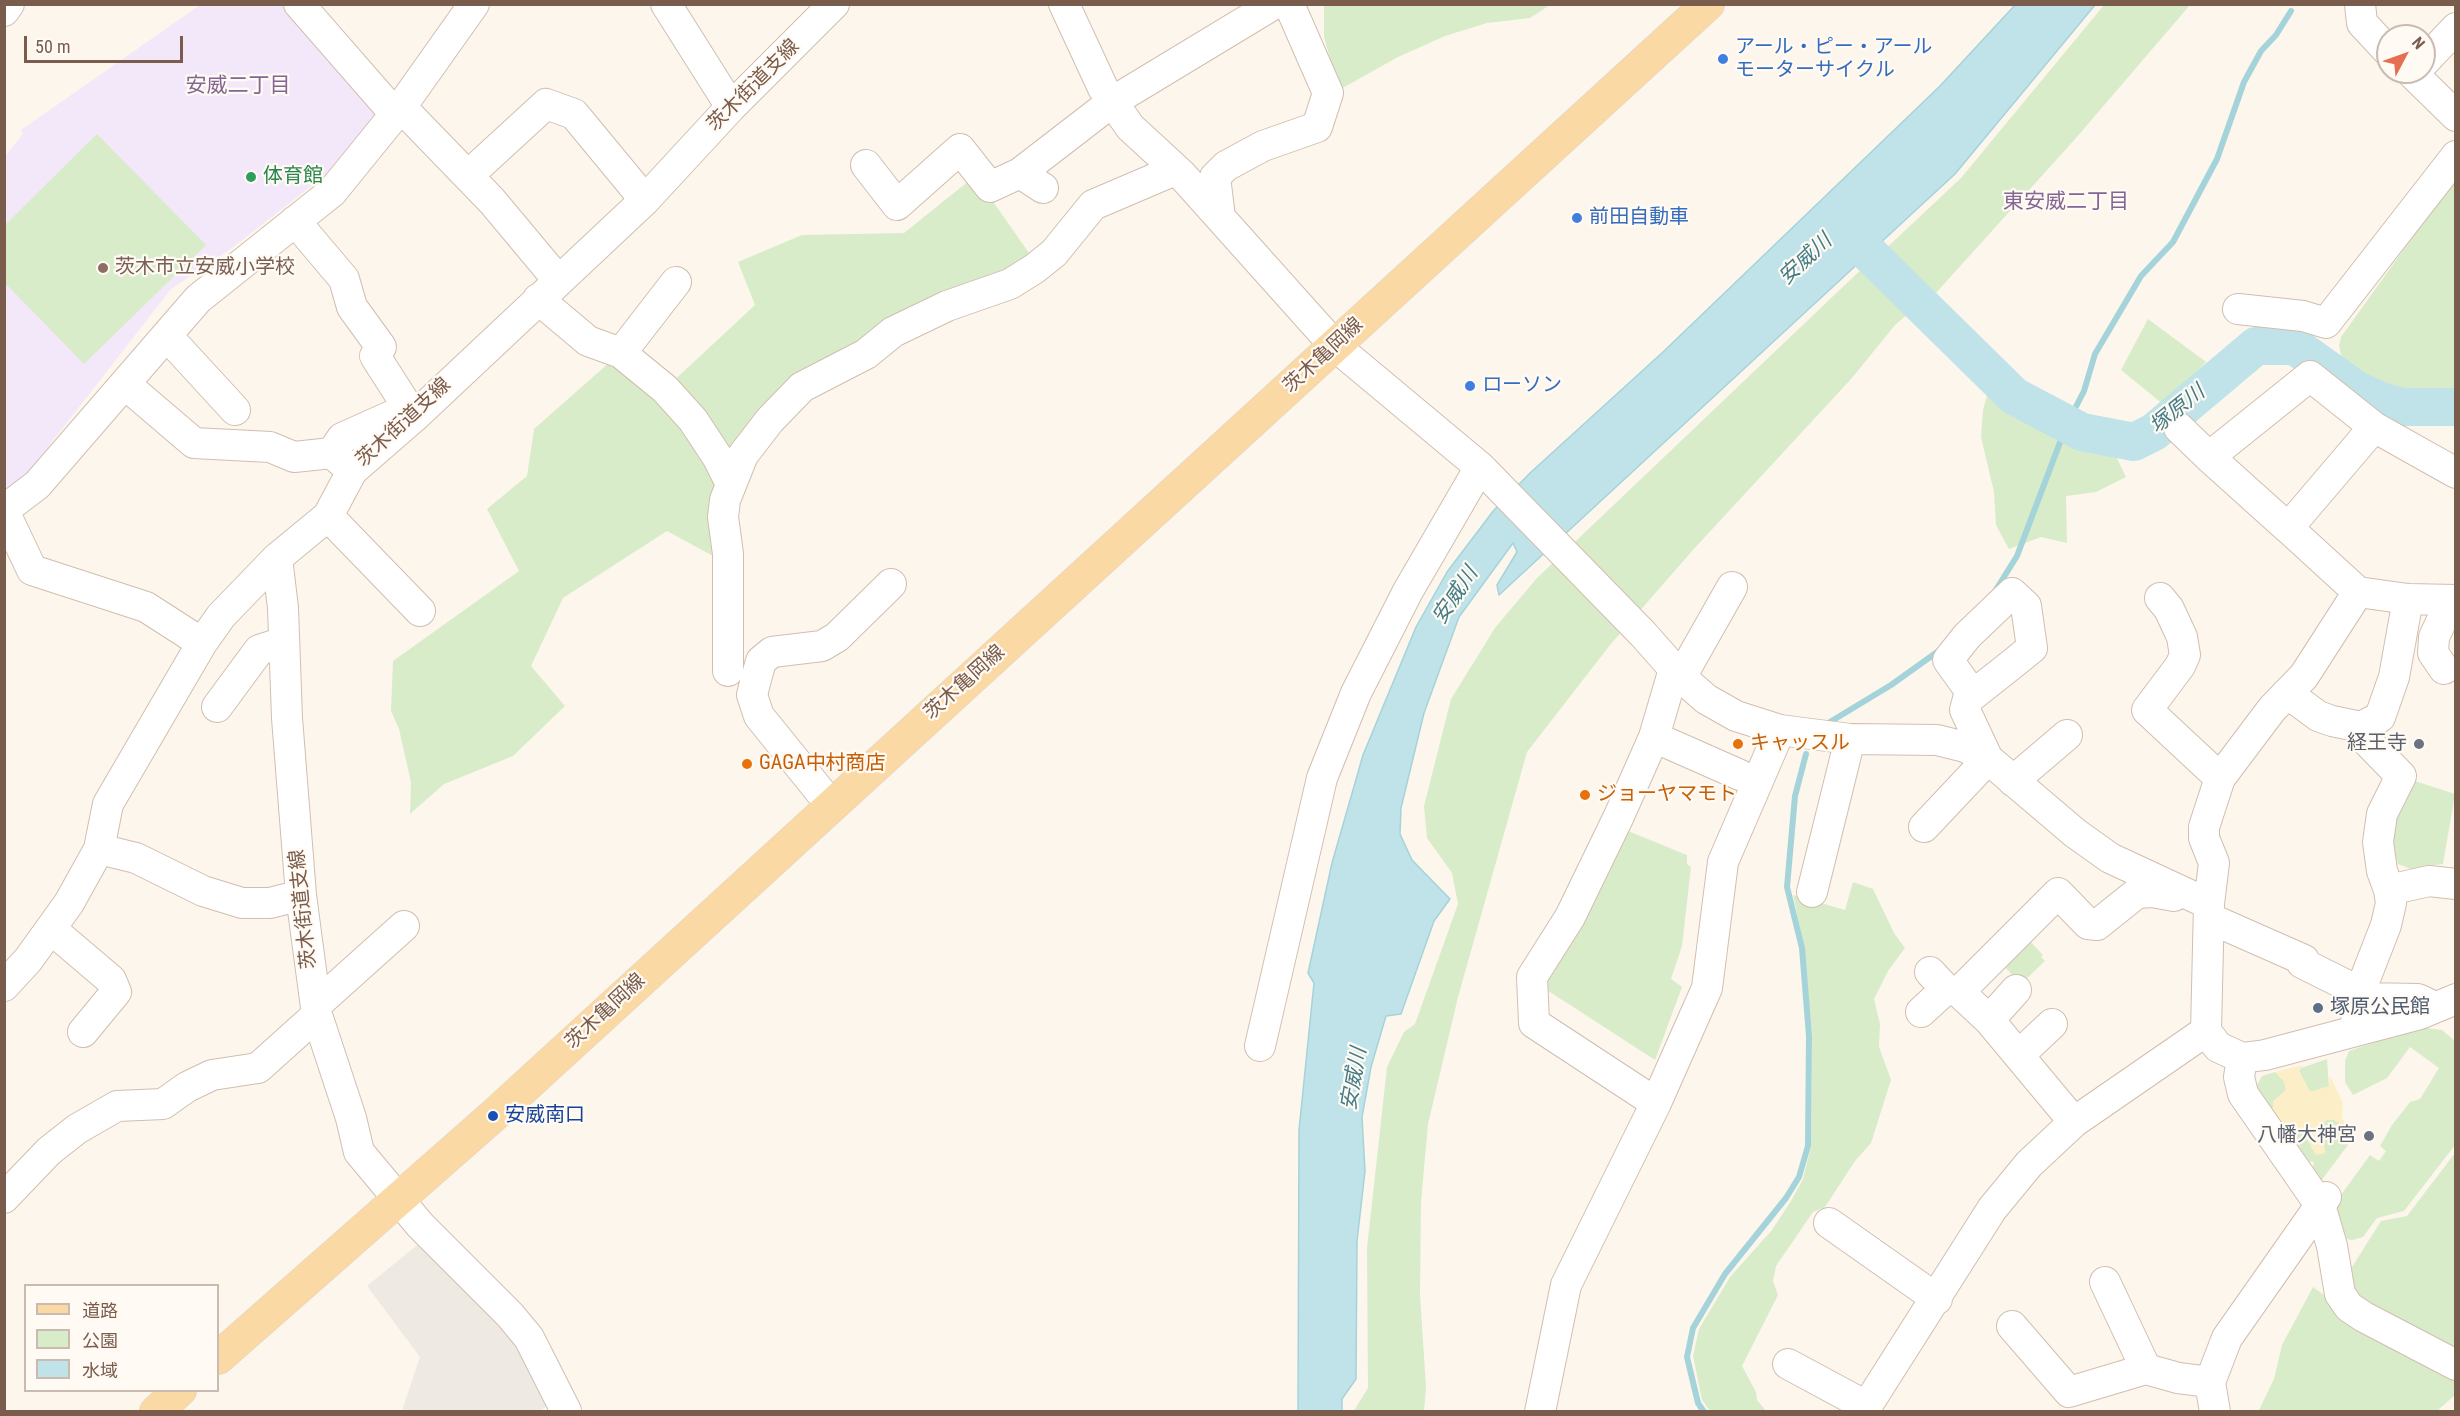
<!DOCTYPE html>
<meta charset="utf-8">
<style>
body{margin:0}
#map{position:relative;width:2460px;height:1416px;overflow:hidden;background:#fdf6ec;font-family:"Roboto Condensed","Noto Sans JP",sans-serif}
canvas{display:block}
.frame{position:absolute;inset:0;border:6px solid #7a5c4d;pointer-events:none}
.legend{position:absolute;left:24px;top:1284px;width:195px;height:108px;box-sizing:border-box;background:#fffaf3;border:2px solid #cabbb1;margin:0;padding:8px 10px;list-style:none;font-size:18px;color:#7a5c4d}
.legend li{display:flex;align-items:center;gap:12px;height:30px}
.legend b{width:30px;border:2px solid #cabbb1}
.north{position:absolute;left:2376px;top:24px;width:60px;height:60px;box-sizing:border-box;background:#fffaf3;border:2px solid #cabbb1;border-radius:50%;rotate:49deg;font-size:16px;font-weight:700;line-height:24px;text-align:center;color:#7a5c4d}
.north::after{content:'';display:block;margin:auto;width:21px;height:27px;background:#e76f51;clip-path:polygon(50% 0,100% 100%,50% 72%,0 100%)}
.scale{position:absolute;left:24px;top:36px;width:159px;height:27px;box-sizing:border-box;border:3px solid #7a5c4d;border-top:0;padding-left:8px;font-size:18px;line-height:21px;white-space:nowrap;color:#7a5c4d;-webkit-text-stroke:4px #fffaf3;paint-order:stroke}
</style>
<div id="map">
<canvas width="2460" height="1416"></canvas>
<div class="frame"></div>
<ul class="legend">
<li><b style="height:8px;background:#fbd9a5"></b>道路</li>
<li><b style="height:16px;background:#d8ecc9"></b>公園</li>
<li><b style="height:16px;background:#bfe3e8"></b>水域</li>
</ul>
<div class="north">N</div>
<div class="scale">50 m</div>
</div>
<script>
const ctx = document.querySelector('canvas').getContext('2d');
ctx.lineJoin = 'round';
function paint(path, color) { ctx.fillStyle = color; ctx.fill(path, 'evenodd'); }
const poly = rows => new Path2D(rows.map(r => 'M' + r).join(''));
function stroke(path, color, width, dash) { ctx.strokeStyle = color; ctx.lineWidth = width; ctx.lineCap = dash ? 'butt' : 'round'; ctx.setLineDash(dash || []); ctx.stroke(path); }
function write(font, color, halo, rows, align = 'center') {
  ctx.font = font + ' "Roboto Condensed","Noto Sans JP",sans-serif'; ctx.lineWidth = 4.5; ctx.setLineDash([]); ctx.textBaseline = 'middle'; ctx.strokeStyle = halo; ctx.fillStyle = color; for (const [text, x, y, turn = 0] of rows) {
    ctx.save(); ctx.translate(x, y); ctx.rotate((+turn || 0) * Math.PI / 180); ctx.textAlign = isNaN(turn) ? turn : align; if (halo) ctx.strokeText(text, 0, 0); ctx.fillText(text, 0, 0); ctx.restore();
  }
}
paint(poly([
 [422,1241,523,1340,554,1401,540,1411,402,1411,420,1357,367,1286]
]), '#efe9e4');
paint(poly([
 [200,5,286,5,378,112,328,173,232,248,171,289,27,474,5,494,5,156,23,134,21,130]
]), '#f3e8fa');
paint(poly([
 [1324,5,1550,5,1530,18,1487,23,1445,36,1398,57,1339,90,1324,37],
 [2104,5,2190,5,2076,138,1935,294,1937,316,1880,254,1961,178],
 [97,134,206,245,84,364,5,283,5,225],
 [975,176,1034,260,887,325,730,468,668,386,755,305,738,262,802,235,904,233],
 [2455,178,2455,401,2417,400,2393,396,2358,377,2341,355,2339,346,2341,337],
 [1869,262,1914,309,1895,325,1852,378,1692,551,1610,645,1527,752,1458,997,1428,1124,1421,1202,1420,1294,1426,1388,1424,1411,1353,1412,1368,1388,1367,1248,1387,1067,1404,1032,1415,1024,1458,904,1452,873,1427,838,1424,806,1451,699,1495,628,1537,578],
 [2148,319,2206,362,2164,405,2121,370],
 [610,362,628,367,723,478,715,557,667,531,563,598,531,666,565,706,513,756,444,784,410,814,411,782,399,729,391,711,393,661,519,571,487,509,527,476,534,429],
 [1990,385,2010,403,2075,437,2112,448,2126,477,2096,492,2066,496,2067,543,2041,537,2009,549,1996,525,1994,492,1981,437,1983,410],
 [2415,781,2455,794,2443,864,2411,869,2398,864,2389,835],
 [1628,831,1687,855,1687,864,1691,867,1682,946,1671,979,1682,987,1655,1060,1547,990,1546,971],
 [1853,882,1873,889,1894,933,1905,948,1888,971,1874,999,1880,1024,1879,1047,1891,1080,1871,1143,1855,1161,1825,1207,1813,1212,1776,1266,1773,1281,1778,1295,1742,1366,1756,1392,1757,1400,1766,1411,1710,1411,1702,1400,1693,1356,1699,1329,1730,1277,1772,1230,1791,1201,1803,1179,1811,1147,1812,1036,1804,946,1793,895,1845,910],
 [2024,935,2043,955,2041,957,2045,961,2021,984,1998,960],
 [2419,1027,2442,1030,2455,1041,2455,1145,2404,1211,2377,1218,2363,1237,2352,1240,2347,1239,2333,1206,2370,1155,2379,1161,2386,1151,2380,1146,2392,1125,2410,1102,2420,1099,2439,1068,2410,1047,2387,1078,2353,1095,2345,1082,2345,1061,2349,1051],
 [2327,1059,2329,1087,2310,1092,2299,1071,2301,1068],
 [2275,1072,2284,1081,2286,1090,2273,1102,2273,1108,2265,1109,2256,1087,2262,1076],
 [2326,1120,2335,1120,2342,1125,2351,1141,2321,1181,2312,1170,2314,1162,2305,1161,2285,1133,2290,1129,2299,1130,2310,1142,2312,1149,2325,1153,2320,1125],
 [2455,1153,2455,1350,2366,1304,2353,1287,2352,1267,2381,1221,2407,1216],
 [2313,1287,2335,1303,2455,1371,2455,1395,2437,1411,2258,1412,2274,1379,2282,1345]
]), '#d8ecc9');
paint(poly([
 [2303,1065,2299,1071,2310,1092,2329,1086,2330,1076,2343,1103,2342,1116,2347,1131,2335,1120,2326,1120,2320,1125,2320,1134,2325,1153,2316,1155,2303,1132,2290,1129,2285,1133,2265,1109,2273,1108,2273,1101,2286,1090,2284,1081,2275,1072]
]), '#fcefc7');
const water = poly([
 [2015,5,2095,5,1955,174,1499,595,1497,585,1517,552,1513,543,1459,617,1424,713,1401,808,1400,834,1412,860,1450,899,1434,921,1401,1014,1386,1016,1371,1067,1362,1117,1365,1171,1357,1241,1356,1379,1342,1399,1342,1411,1298,1412,1299,1130,1314,983,1308,973,1332,863,1363,755,1416,627,1447,572,1494,510,1530,473,1663,352,1940,86,2015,5]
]);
paint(water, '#bfe3e8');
stroke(water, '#a5d3da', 1.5);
stroke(poly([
 [1994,593,2017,556,2067,424,2084,391,2095,354,2141,276,2173,242,2217,159,2244,82,2261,51,2276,35,2291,11],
 [1825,725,1891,685,1940,650],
 [1704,1412,1698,1403,1687,1357,1693,1328,1725,1274,1786,1198,1799,1177,1808,1146,1809,1036,1802,948,1787,887,1795,796,1806,754]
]), '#a5d3da', 6);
stroke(poly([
 [1842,227,2014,396,2082,432,2134,442,2154,432,2256,346,2295,346,2355,389,2381,401,2402,407,2456,407]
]), '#bfe3e8', 38);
const minor = poly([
 [299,4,395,114],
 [666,4,731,107],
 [1064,4,1103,88,1130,127,1181,174,1335,346,1480,467,1643,634,1681,677,1706,699,1736,716,1780,730,1850,739,1937,740,1965,747,1988,759,2075,833,2110,858,2209,904],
 [2360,4,2362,23,2388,51],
 [4,11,9,4],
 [2424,62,2456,28],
 [2411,72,2456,116],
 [401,107,492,201,558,280],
 [866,165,897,205,960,149,990,187,1020,173,1112,102,1274,4],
 [473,171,546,104,574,114,645,200],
 [1020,173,1043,188],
 [1220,217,1215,177,1226,166,1263,146,1317,127,1328,93,1289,4],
 [295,221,344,279,352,307,381,347,375,356,414,417],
 [538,299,588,341,621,353,665,389,693,420,718,458,731,484],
 [2238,309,2303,316,2326,323,2456,156],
 [167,336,235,410],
 [621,353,676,282],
 [126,385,194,443,270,447,294,457,332,453,352,471],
 [2374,427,2456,473],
 [2179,428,2209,457],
 [332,453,342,438,409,408],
 [4,510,37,485,198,299,332,192,401,107,474,4],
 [4,511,32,570,146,607,202,643,221,616,277,558],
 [328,516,420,611],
 [2288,528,2209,457,2310,376,2374,427,2288,528,2358,592],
 [2160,598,2169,609,2182,637,2185,655,2180,666,2147,710,2220,778],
 [2456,600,2408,599,2358,592,2304,676,2272,709,2220,778,2204,827,2204,838,2214,863,2209,904,2206,1031,2218,1047,2242,1058,2265,1055,2420,1014,2456,999],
 [2444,669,2433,653,2434,637,2443,618,2456,603],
 [728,671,728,554,723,517,725,500,743,455,770,420,802,387,866,354,893,332,947,306,1010,284,1034,269,1054,253,1093,205,1175,170],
 [1681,677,1732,587],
 [2287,693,2318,716,2332,721,2361,727,2380,717,2394,677,2408,599],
 [217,707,259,650,284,642],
 [2361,727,2363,737,2401,776,2382,814,2378,842,2382,871,2389,890],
 [1654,737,1740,775],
 [2013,781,2067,735],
 [831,805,759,716,752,695,755,683,761,661,772,652,822,646,837,637,891,584],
 [1924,827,1988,759,1965,710,1968,699,1973,695,2011,665,2032,648,2026,606,2012,593,1967,636,1948,660,1973,695],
 [99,849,136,858,203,891,242,903,270,903,301,895],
 [1812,892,1850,739],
 [2211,919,2304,960,2302,963,2360,992,2366,998,2418,999,2433,1006],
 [51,929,111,980,116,992,83,1032],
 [1930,972,1946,989,1959,992,2058,893,2088,924,2097,925,2137,893,2152,892,2174,896],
 [4,986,28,960,69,903,99,849,108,804,202,643],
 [1959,992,1989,1020,2074,1122],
 [316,1005,404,926],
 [1921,1012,1946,989],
 [2355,1012,2360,992,2386,925,2391,903,2389,890,2429,881,2456,884],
 [1989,1020,2016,990],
 [1260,1046,1322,778,1356,693,1408,591,1480,467],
 [2019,1055,2052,1024],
 [2242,1058,2239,1077,2243,1094,2320,1205,2332,1246,2340,1294,2349,1307,2364,1317,2456,1365],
 [1656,1103,1534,1023,1532,977,1570,917,1619,816,1654,737,1674,669],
 [4,1198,49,1151,77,1129,117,1106,163,1104,187,1087,212,1075,258,1068,317,1015],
 [1829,1223,1937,1299],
 [2105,1282,2146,1369],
 [2012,1326,2069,1392,2146,1369,2178,1378,2210,1382],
 [1788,1364,1866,1406],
 [566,1411,529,1338,510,1315,420,1225,359,1152,351,1118,317,1015,301,895,287,718,283,608,277,558,328,516,352,471,414,417,645,200,731,107,834,4],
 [1540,1412,1566,1285,1656,1103,1707,988,1723,862,1780,730],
 [1863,1412,1992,1209,2029,1164,2074,1122,2206,1031],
 [2215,1412,2210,1382,2227,1338,2326,1197]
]);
const major = poly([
 [218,1358,493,1116,1708,4],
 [156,1412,180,1390]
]);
stroke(minor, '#d1beb0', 32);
stroke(major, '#dad1cd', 34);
stroke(minor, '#fff', 30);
stroke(major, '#fbd9a5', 33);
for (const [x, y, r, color] of [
 [1723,59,6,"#3f7fe0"],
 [251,177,6,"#2e9e5b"],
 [1577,218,6,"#3f7fe0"],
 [103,268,6,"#8d6e63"],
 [1470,386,6,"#3f7fe0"],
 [1738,744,6,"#e8710a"],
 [2419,744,6,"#6b7280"],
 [747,764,6,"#e8710a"],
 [1585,795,6,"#e8710a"],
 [2318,1008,6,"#5c6f8a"],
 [493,1116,6,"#1a4fb4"],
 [2369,1136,6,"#6b7280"]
]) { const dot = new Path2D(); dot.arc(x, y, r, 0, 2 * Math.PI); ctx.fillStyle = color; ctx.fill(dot); stroke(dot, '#fffaf3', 2); }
write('20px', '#366cbe', '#fffaf3', [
 ["アール・ピー・アール",1735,48],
 ["モーターサイクル",1735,71],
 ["前田自動車",1589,218],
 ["ローソン",1482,386]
], 'left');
write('20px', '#7a5c4d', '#fffaf3', [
 ["茨木街道支線",754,86,-45],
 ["茨木亀岡線",1324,356,-43],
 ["茨木街道支線",404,423,-43],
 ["茨木亀岡線",965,683,-42],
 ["茨木街道支線",304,909,-96],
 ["茨木亀岡線",606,1012,-43]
]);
write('20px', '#27864d', '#fffaf3', [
 ["体育館",263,177]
], 'left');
write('20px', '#785e54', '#fffaf3', [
 ["茨木市立安威小学校",115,268]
], 'left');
write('20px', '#c56008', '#fffaf3', [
 ["キャッスル",1750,744],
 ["GAGA中村商店",759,764],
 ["ジョーヤマモト",1597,795]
], 'left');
write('20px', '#5b616d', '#fffaf3', [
 ["経王寺",2407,744],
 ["八幡大神宮",2357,1136]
], 'right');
write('20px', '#4e5e75', '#fffaf3', [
 ["塚原公民館",2330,1008]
], 'left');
write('20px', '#164399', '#fffaf3', [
 ["安威南口",505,1116]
], 'left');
write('21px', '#846695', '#fffaf3', [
 ["安威二丁目",238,87],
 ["東安威二丁目",2066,203]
]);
write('italic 21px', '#437c86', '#fffaf3', [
 ["安威川",1806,260,-43],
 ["塚原川",2178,410,-39],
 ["安威川",1456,596,-56],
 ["安威川",1355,1079,-80]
]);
</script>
